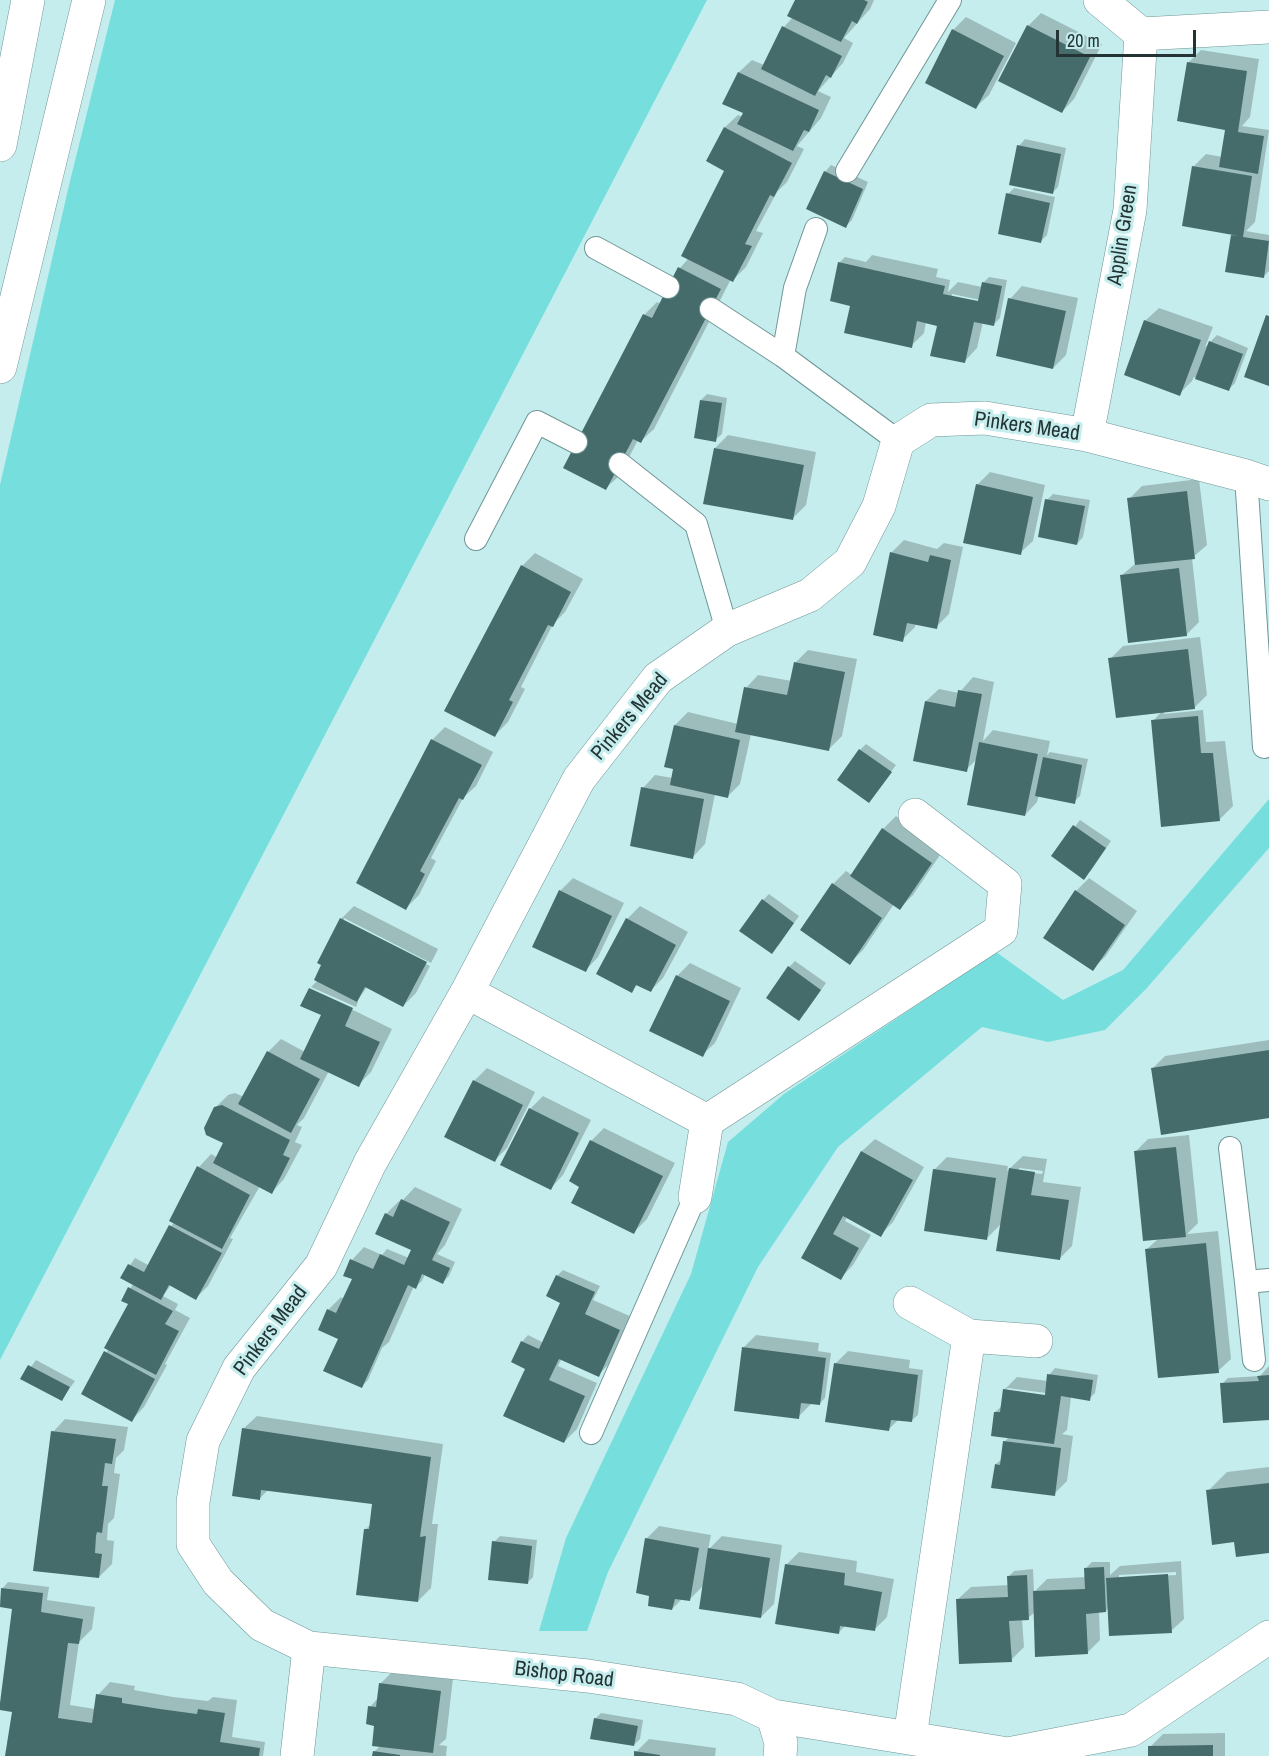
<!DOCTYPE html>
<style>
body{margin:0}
#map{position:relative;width:1269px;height:1756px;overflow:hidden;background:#c5eded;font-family:"Archivo Narrow",sans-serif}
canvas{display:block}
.scale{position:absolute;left:1056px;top:30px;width:140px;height:27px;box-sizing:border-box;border:3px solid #243434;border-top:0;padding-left:8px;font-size:18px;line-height:21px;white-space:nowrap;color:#243434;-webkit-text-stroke:4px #c5eded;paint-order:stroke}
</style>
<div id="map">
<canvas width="1269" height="1756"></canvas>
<div class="scale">20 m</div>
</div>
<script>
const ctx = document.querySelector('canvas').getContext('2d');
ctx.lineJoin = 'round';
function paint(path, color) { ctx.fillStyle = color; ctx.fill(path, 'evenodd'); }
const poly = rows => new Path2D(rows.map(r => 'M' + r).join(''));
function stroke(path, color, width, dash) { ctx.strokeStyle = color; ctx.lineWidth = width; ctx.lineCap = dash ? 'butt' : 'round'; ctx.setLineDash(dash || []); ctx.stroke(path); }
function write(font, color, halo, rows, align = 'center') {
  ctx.font = font + ' "Archivo Narrow",sans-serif'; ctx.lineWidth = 6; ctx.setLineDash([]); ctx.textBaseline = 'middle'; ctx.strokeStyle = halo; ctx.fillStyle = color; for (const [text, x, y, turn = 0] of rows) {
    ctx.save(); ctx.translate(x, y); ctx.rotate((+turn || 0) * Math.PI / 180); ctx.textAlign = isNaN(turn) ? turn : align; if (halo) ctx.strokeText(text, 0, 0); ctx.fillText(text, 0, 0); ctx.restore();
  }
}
paint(poly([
 [115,0,707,0,0,1360,0,485,70,181],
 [1269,799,1269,848,1146,989,1105,1030,1048,1042,982,1027,838,1147,758,1267,608,1572,587,1631,539,1631,566,1538,691,1274,728,1142,784,1094,996,952,1063,1000,1123,970]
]), '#76dfde');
paint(poly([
 [796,0,874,0,870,9,844,38,853,43,843,63,818,91,831,97,821,118,797,146,804,149,787,182,777,192,756,231,763,233,746,267,733,280,731,279,654,429,641,441,638,440,619,476,606,488,644,315,657,302,661,304,680,268,689,258,726,170,708,161,725,127,738,115,743,117,745,112,724,103,739,72,752,60,764,65,784,27,793,17],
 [1041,13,1102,44,1074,99,1062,112,1028,26],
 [966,17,1016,43,989,95,976,107,953,30],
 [1201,50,1259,59,1250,117,1242,126,1269,130,1255,222,1246,231,1269,235,1269,271,1264,276,1232,236,1235,233,1193,167,1206,154,1222,157,1226,131,1188,63],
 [1025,139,1066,148,1058,187,1052,193,1019,146],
 [831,165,868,182,852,220,846,226,825,172],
 [1014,188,1055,197,1047,235,1041,241,1008,194],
 [872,255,938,269,936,277,950,280,948,292,958,282,982,287,983,283,989,277,1007,280,1000,318,994,324,983,322,977,348,965,361,940,320,926,322,924,333,911,346,852,301,839,263,845,257,866,262],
 [952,294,985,301,985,304,952,297],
 [1022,286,1078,298,1066,355,1053,368,1010,299],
 [1159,308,1213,327,1205,347,1217,335,1248,348,1235,383,1229,389,1194,377,1192,381,1179,394,1126,374,1146,320],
 [707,394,727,398,722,434,715,440,701,400],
 [728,435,816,452,806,505,793,518,715,448],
 [990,472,1045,485,1033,541,1020,553,977,485],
 [1199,479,1207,545,1192,558,1199,622,1186,635,1121,576,1136,563,1129,499,1142,486],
 [1053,494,1090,500,1083,537,1077,544,1047,500],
 [904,540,937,549,944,543,963,547,949,614,936,627,916,623,915,627,902,640,891,553],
 [535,553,583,579,565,612,553,624,521,687,525,689,508,722,495,735,522,566],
 [1200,637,1207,695,1194,708,1164,711,1164,714,1203,710,1206,742,1225,741,1233,806,1220,819,1153,721,1162,711,1110,659,1123,646],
 [808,650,857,659,842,736,829,749,751,734,740,784,727,797,715,794,705,844,693,857,643,788,655,775,673,778,675,725,688,712,738,724,746,688,758,675,792,681,795,663],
 [973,677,994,682,983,741,993,730,1050,741,1047,755,1050,752,1088,759,1080,796,1074,802,1039,795,1037,802,1025,815,977,759,966,770,926,701,939,689,959,693],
 [445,727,493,752,476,786,463,798,431,858,436,861,419,895,406,908,358,882,432,740],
 [866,744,896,765,869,801,860,750],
 [896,816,944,849,913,895,900,908,894,904,863,950,850,963,833,884,846,871,852,875,883,829],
 [1080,820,1111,841,1090,872,1053,856],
 [573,878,624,903,598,957,586,970,560,891],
 [1089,878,1137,911,1105,957,1092,969,1076,891],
 [769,894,799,916,778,946,763,900],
 [354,906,438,949,431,963,344,918,344,922,430,966,416,993,403,1006,367,987,357,1001,358,1002,356,1007,311,987,318,980,341,919],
 [640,906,688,932,663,978,650,991,638,984,631,991,627,919],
 [795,961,826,983,805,1013,789,967],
 [690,963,741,988,715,1043,702,1055,677,976],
 [310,989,392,1029,371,1072,358,1085,329,1071,304,1118,297,1125,302,1127,295,1142,302,1145,284,1179,272,1192,260,1186,230,1238,233,1239,208,1286,196,1298,171,1285,163,1296,178,1304,175,1310,190,1318,165,1364,167,1365,144,1407,132,1420,83,1394,109,1348,106,1347,130,1304,123,1300,133,1284,122,1277,135,1258,150,1266,171,1226,175,1222,171,1220,199,1167,211,1154,218,1158,225,1142,207,1134,205,1128,215,1108,228,1095,235,1093,244,1097,268,1052,281,1039,305,1052,323,1014,302,1005],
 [1269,1040,1269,1116,1152,1069,1165,1056],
 [487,1068,535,1092,507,1148,494,1161,474,1081],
 [543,1096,591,1120,563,1175,551,1188,530,1109],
 [604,1128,675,1163,647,1219,634,1232,581,1186,591,1141],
 [1189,1135,1198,1223,1187,1234,1218,1231,1231,1359,1218,1371,1147,1249,1158,1239,1135,1152,1148,1139],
 [875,1139,924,1167,893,1222,880,1235,847,1217,845,1221,871,1235,853,1265,841,1278,803,1257,862,1151],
 [1023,1156,1047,1159,1043,1182,1081,1187,1072,1246,1059,1259,1002,1223,986,1239,934,1170,947,1157,1008,1166,1007,1171],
 [1019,1168,1043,1171,1042,1174,1019,1171],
 [415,1187,462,1209,445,1245,437,1254,455,1262,449,1276,443,1282,425,1274,422,1281,415,1287,414,1286,389,1342,382,1348,368,1380,362,1386,328,1310,341,1297,344,1299,354,1279,345,1275,352,1260,364,1247,382,1255,387,1249,409,1258,412,1251,386,1214,399,1201,401,1202],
 [563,1270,600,1286,593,1300,632,1317,611,1362,598,1375,562,1358,558,1366,597,1383,577,1429,564,1442,526,1370,522,1342,528,1335,544,1343,561,1304,557,1276],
 [756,1335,819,1343,818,1351,831,1353,825,1398,819,1404,811,1404,798,1417,744,1347],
 [848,1351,910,1360,909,1368,923,1370,918,1415,911,1421,899,1419,888,1430,835,1364],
 [36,1360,75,1381,61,1400,22,1379],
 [1269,1366,1269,1418,1222,1384,1228,1378,1260,1376],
 [1055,1368,1098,1375,1095,1393,1089,1399,1071,1397,1067,1430,1062,1434,1073,1436,1067,1481,1054,1494,996,1464,1003,1458,1005,1441,1009,1437,995,1412,1002,1406,1004,1390,1017,1377,1048,1381,1049,1375],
 [1007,1388,1046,1393,1046,1396,1007,1391],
 [257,1416,443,1444,432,1524,438,1524,431,1588,418,1601,366,1529,371,1524,374,1503,269,1489,260,1498,244,1428],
 [65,1419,128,1427,124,1450,116,1458,114,1473,120,1474,114,1518,108,1524,107,1540,114,1541,112,1564,99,1577,53,1432],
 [1269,1467,1269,1551,1235,1541,1208,1491,1227,1472],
 [659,1526,711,1535,708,1550,722,1536,782,1545,774,1604,761,1617,704,1585,689,1600,682,1599,672,1609,651,1595,646,1539],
 [500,1536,537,1540,533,1577,527,1583,494,1542],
 [799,1552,857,1561,856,1572,894,1579,887,1617,874,1630,846,1625,839,1632,786,1565],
 [1181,1561,1184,1619,1171,1631,1109,1607,1106,1611,1099,1611,1100,1640,1087,1653,1035,1612,1028,1618,1022,1619,1024,1647,1011,1660,958,1599,971,1587,1009,1585,1008,1577,1014,1571,1033,1569,1034,1592,1047,1579,1086,1577,1085,1569,1092,1562,1110,1562,1110,1575,1120,1566],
 [1176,1572,1176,1575,1119,1578,1119,1575],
 [8,1582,49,1587,47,1600,95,1607,92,1629,79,1642,70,1705,95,1709,98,1695,110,1682,135,1686,134,1690,173,1697,208,1701,213,1697,237,1700,232,1737,265,1742,263,1756,7,1756,13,1711,13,1608,0,1606,2,1589],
 [393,1671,453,1678,446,1739,439,1745,447,1746,446,1756,374,1756,374,1752,381,1745,370,1707,378,1698,380,1684],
 [601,1713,643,1720,640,1739,634,1745,595,1719],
 [1225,1733,1225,1756,1150,1756,1150,1747,1163,1734],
 [649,1739,716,1748,715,1756,635,1756,636,1752]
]), '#0003');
paint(poly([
 [795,0,864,0,868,2,857,24,852,21,841,42,787,16],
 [1027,25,1090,57,1062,113,998,81],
 [782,26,842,56,831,78,826,75,815,96,761,69],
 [952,29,1004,56,976,109,925,83],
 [1187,62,1247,71,1238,132,1264,136,1258,174,1219,167,1225,130,1177,121],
 [738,72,819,110,809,132,804,130,793,151,737,124,743,113,722,104],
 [724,127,792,163,774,197,770,195,745,244,752,246,733,282,681,256,724,171,706,161],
 [1017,145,1061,154,1053,194,1009,185],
 [1192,166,1252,176,1243,237,1269,241,1264,278,1225,272,1231,235,1239,236,1182,226],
 [824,171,863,189,846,228,806,209],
 [1006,193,1050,203,1041,243,998,234],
 [838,262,945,286,943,294,978,301,982,282,1002,286,994,326,974,322,965,363,930,356,937,326,917,321,912,348,844,333,850,306,830,301],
 [678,267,721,289,641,443,633,439,606,490,563,468,643,314,652,318],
 [1008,298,1066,311,1053,369,996,356],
 [1266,315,1269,316,1269,386,1244,377],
 [1144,320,1201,340,1180,396,1124,375],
 [1209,341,1243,354,1229,391,1195,379],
 [700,400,722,403,716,442,694,438],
 [714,448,804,465,793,520,703,504],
 [976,484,1033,497,1021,555,963,543],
 [1187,491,1195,559,1135,565,1127,498],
 [1045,499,1085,506,1077,545,1038,537],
 [890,552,928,562,930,555,951,560,937,629,907,623,903,642,873,635],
 [521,565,571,592,553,627,548,625,509,700,513,702,495,737,444,711],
 [1179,568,1187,636,1128,643,1120,575],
 [1188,649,1195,709,1116,718,1108,658],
 [794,662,845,672,829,751,735,732,744,687,787,695],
 [958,690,982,694,967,772,913,761,925,701,955,707],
 [1198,716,1201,753,1213,753,1220,821,1161,827,1151,720],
 [674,725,740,740,728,798,670,785,673,769,664,767],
 [431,739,482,765,463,800,459,798,420,871,425,874,406,910,356,883],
 [979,742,1038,754,1025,816,967,805],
 [859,749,892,772,869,803,837,780],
 [1043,757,1082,765,1075,804,1035,796],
 [641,787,704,799,693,859,630,846],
 [1073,825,1106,848,1084,880,1051,856],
 [882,828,932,863,900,910,850,876],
 [832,883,882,918,850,965,800,930],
 [559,890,612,916,586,972,532,947],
 [1075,890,1125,925,1093,971,1043,938],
 [762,899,794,923,772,954,739,931],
 [340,918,427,962,403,1007,365,987,357,1002,314,980,321,965,317,963],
 [626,918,676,945,651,992,636,985,632,993,596,974],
 [788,966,821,990,799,1021,766,998],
 [676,975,730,1001,703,1057,649,1031],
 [309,988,353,1008,345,1026,380,1042,359,1087,300,1059,321,1015,300,1006],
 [1269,1050,1269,1118,1161,1135,1151,1068],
 [267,1051,320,1079,291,1133,238,1104],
 [473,1080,523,1105,495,1162,444,1137],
 [222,1105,290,1140,283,1155,290,1158,272,1194,213,1163,223,1143,206,1135,204,1128,214,1107],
 [529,1108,579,1133,551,1190,500,1165],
 [590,1140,663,1176,634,1234,571,1203,579,1187,569,1181],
 [1176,1147,1186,1237,1143,1241,1134,1151],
 [861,1151,913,1180,881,1237,843,1216,833,1234,859,1248,841,1280,801,1258],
 [197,1166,250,1195,222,1249,169,1221],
 [1009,1168,1035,1172,1031,1195,1069,1200,1060,1260,996,1251],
 [933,1169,996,1178,987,1240,924,1231],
 [401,1199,450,1222,432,1260,450,1268,443,1284,422,1274,416,1289,408,1285,362,1388,323,1371,338,1339,318,1330,327,1309,336,1313,352,1279,343,1276,350,1259,373,1269,380,1254,404,1265,411,1250,375,1234,385,1213,393,1217],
 [169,1225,222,1253,196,1300,169,1285,161,1300,120,1278,128,1264,144,1272],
 [1206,1243,1219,1373,1158,1378,1145,1249],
 [556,1275,595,1292,585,1314,620,1330,599,1377,559,1359,549,1380,585,1396,564,1443,503,1416,525,1369,511,1362,521,1341,539,1349,560,1303,546,1296],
 [128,1287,173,1311,165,1324,179,1331,156,1375,104,1348,128,1304,121,1301],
 [742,1347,826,1358,820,1405,801,1403,799,1419,734,1411],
 [104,1351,155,1379,132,1422,81,1394],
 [834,1363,918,1375,912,1422,891,1420,889,1431,825,1422],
 [28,1365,70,1387,62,1401,20,1379],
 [1047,1374,1093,1380,1090,1401,1061,1396,1054,1444,991,1436,994,1412,1000,1412,1003,1389,1045,1395],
 [1269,1375,1269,1420,1223,1423,1220,1383,1259,1381,1257,1376],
 [242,1428,431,1457,420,1537,426,1536,418,1602,356,1595,364,1529,369,1529,372,1504,261,1490,260,1500,232,1496],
 [51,1431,116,1439,112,1464,105,1463,102,1486,108,1486,105,1510,102,1533,97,1532,96,1536,95,1553,102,1554,99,1578,33,1571],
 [1003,1441,1061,1448,1055,1496,991,1488,995,1464,1000,1465],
 [1269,1483,1269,1553,1236,1557,1234,1542,1212,1545,1206,1490],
 [645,1538,699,1548,690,1601,675,1599,672,1610,648,1606,649,1596,636,1593],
 [492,1541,532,1546,528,1584,488,1580],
 [708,1548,770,1558,761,1618,699,1609],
 [785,1564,845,1573,844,1585,882,1592,875,1631,840,1626,839,1634,775,1624],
 [1104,1567,1106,1612,1086,1614,1088,1654,1035,1657,1033,1591,1085,1589,1084,1568],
 [1168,1574,1172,1633,1109,1636,1106,1578],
 [1027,1575,1029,1620,1009,1621,1012,1662,959,1664,956,1599,1008,1597,1007,1576],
 [1,1588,43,1593,41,1612,83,1619,79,1644,68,1643,58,1718,92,1723,96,1694,122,1698,122,1703,160,1709,197,1714,198,1709,225,1713,220,1742,260,1748,259,1756,5,1756,12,1712,0,1710,0,1703,12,1609,0,1607],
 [379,1683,441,1691,433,1753,372,1746,374,1726,366,1724,368,1706,376,1707],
 [594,1718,638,1726,634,1746,590,1739],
 [1213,1745,1213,1756,1148,1756,1148,1746],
 [373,1751,400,1755,400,1756,372,1756],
 [634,1751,660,1755,660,1756,634,1756]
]), '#466b6b');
const service = poly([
 [847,171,950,0],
 [596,248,668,287],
 [711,309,783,356,898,441],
 [783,356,795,288,816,229],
 [620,464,696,524,727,630],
 [1246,476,1264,747],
 [476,539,537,422,576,442],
 [1230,1148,1246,1282,1269,1280],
 [1246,1282,1254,1360],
 [591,1433,695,1197]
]);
const minor = poly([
 [1100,0,1141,34],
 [1087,435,1130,210,1141,34,1269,27],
 [467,992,707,1121,1001,930,1005,884,915,815],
 [695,1197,707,1121],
 [910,1303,969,1336,1036,1341],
 [773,1716,1008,1754,1131,1730,1269,1637],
 [910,1737,969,1336],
 [297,1756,309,1648],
 [780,1756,781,1743,773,1716,737,1699,588,1676,309,1648,262,1625,218,1582,193,1544,193,1502,203,1441,239,1368,321,1266,370,1163,467,992,579,779,658,678,727,630,810,595,850,562,879,506,898,441,931,420,985,418,1087,435,1246,476,1269,484]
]);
const trunk = poly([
 [0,145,28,0],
 [0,367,89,0]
]);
stroke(service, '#709696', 24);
stroke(minor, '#709696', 34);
stroke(trunk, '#709696', 34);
stroke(service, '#fff', 22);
stroke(minor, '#fff', 33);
stroke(trunk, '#fff', 33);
write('21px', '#243434', '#c5eded', [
 ["Applin Green",1123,235,-81],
 ["Pinkers Mead",1027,427,8],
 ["Pinkers Mead",630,717,-50],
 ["Pinkers Mead",271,1331,-53],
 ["Bishop Road",564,1675,7]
]);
</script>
